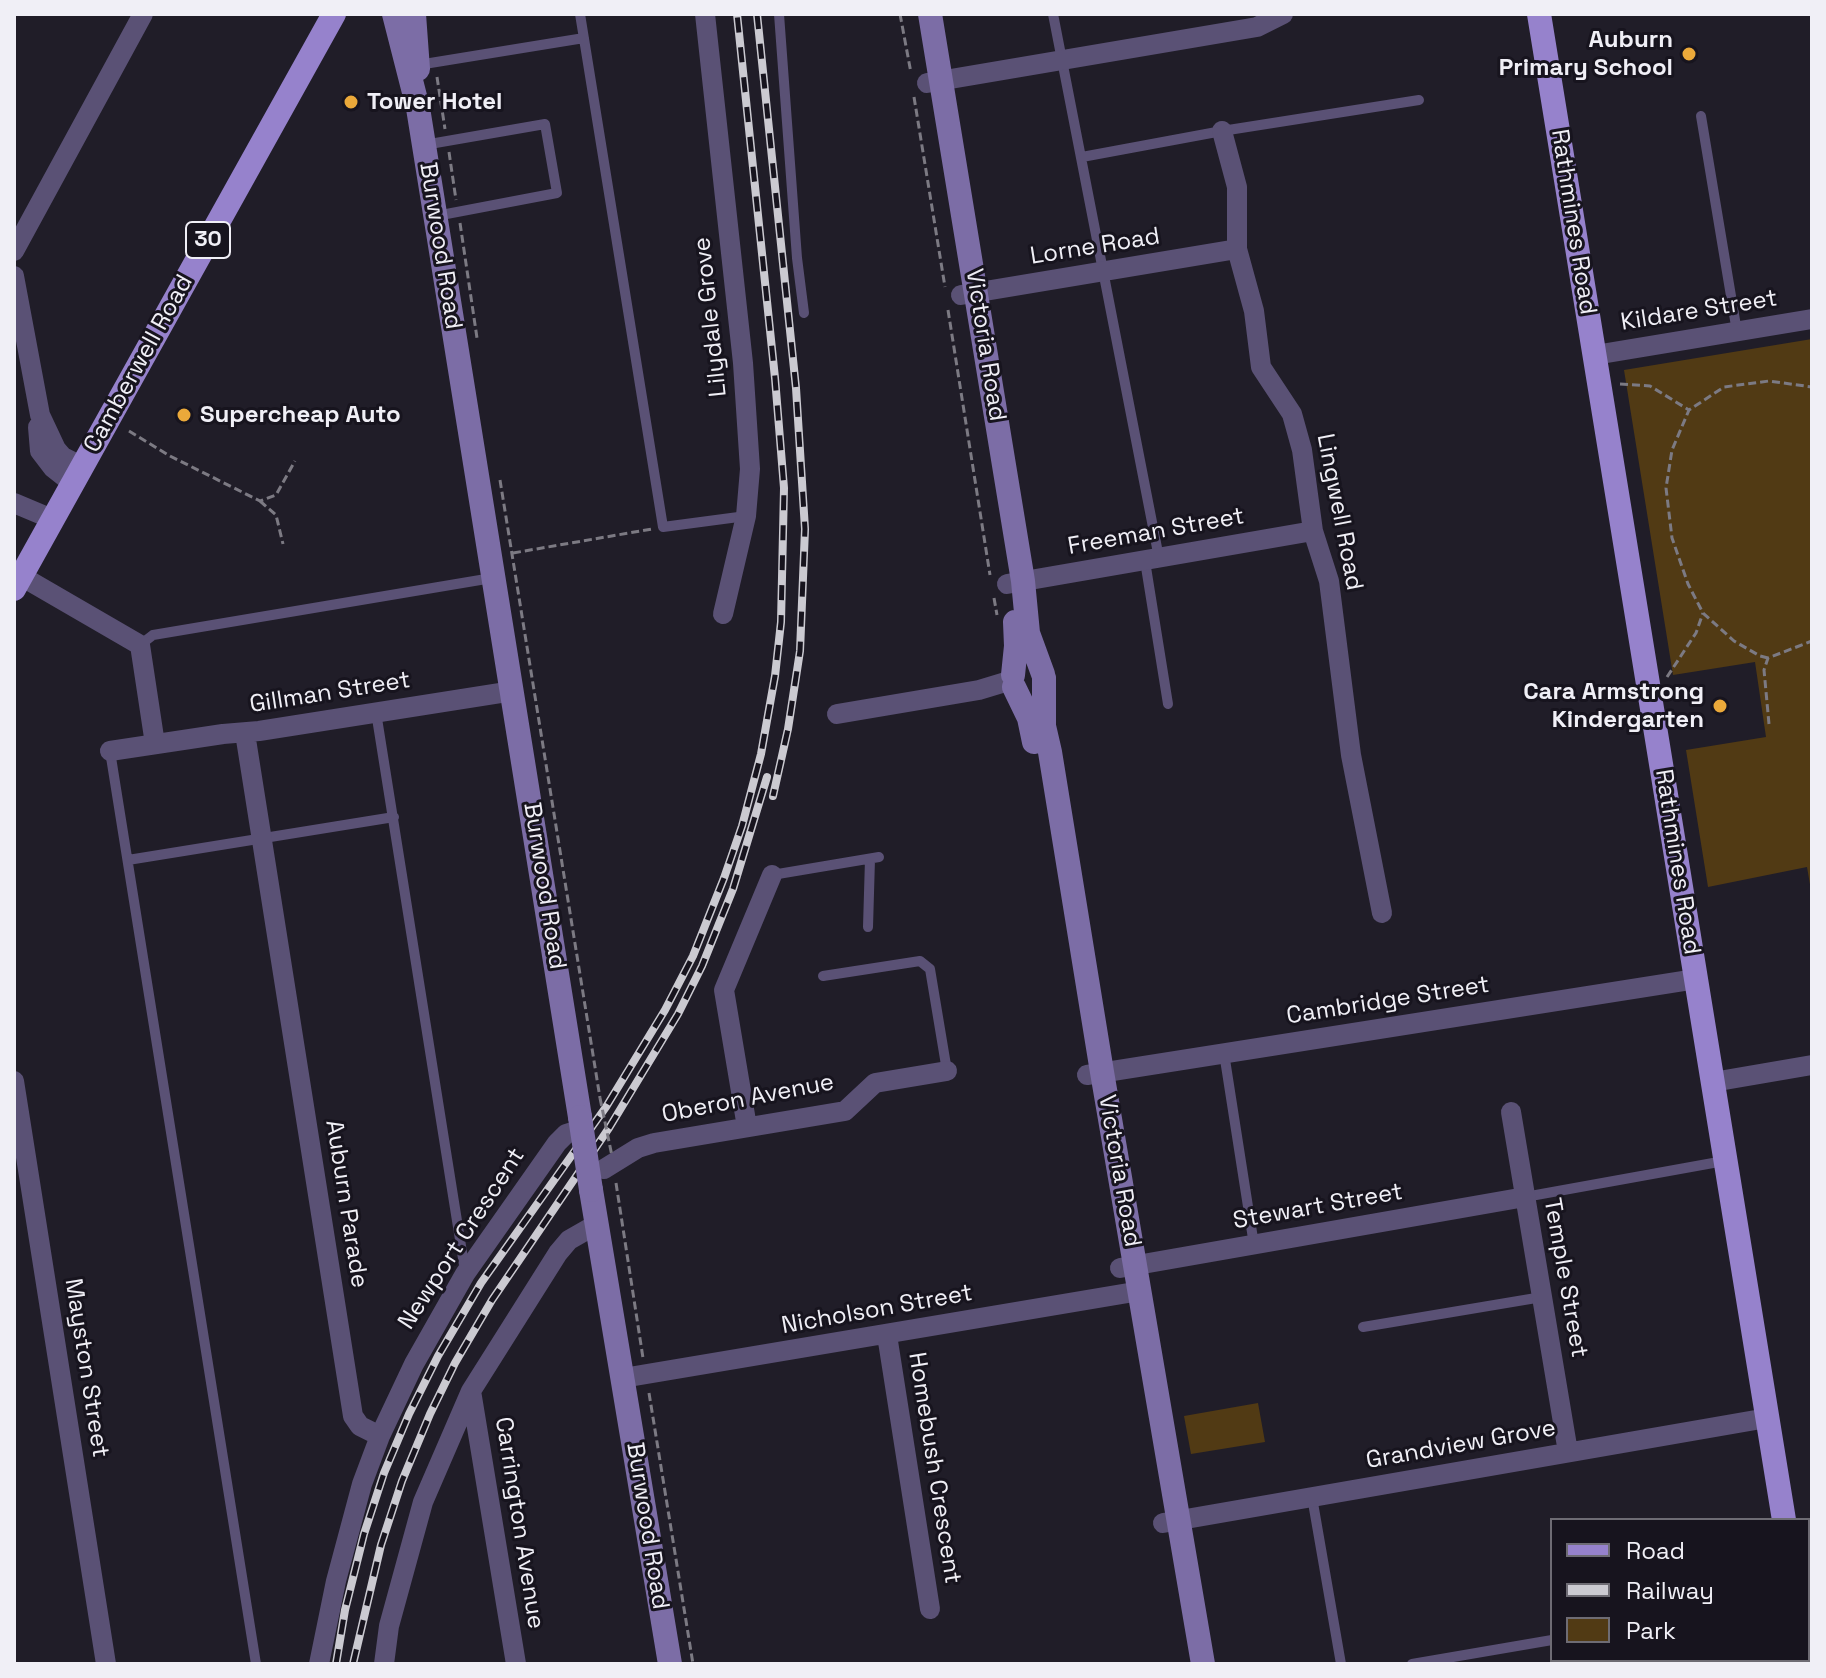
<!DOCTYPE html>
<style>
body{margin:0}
#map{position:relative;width:1826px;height:1678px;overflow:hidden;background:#201d28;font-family:"Space Grotesk",sans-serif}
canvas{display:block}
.frame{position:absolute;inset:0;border:16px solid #f0eff6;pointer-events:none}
.legend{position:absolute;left:1550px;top:1518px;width:260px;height:144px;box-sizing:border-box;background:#17141e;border:2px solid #6e6c74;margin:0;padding:10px 14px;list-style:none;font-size:24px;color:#f0eff6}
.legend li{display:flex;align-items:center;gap:16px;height:40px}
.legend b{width:40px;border:2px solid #6e6c74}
</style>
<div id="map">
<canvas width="1826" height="1678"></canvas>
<div class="frame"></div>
<ul class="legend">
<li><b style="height:10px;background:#9682cc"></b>Road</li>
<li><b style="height:10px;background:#cbcad1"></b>Railway</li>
<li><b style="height:22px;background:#513a14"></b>Park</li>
</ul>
</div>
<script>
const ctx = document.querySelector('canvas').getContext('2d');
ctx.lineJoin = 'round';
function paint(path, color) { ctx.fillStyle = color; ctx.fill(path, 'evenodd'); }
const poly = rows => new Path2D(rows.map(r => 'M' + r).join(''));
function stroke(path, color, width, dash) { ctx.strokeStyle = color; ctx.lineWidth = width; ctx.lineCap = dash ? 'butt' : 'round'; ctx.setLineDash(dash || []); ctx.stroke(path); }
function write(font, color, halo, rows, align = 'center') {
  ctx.font = font + ' "Space Grotesk",sans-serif'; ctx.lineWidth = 6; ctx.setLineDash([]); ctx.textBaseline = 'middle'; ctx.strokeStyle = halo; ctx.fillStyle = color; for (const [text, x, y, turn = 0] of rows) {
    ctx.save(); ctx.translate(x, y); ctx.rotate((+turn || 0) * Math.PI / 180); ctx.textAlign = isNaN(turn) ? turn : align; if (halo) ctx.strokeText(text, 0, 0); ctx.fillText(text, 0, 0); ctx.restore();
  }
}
paint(poly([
 [1812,339,1812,896,1807,867,1708,887,1686,750,1766,737,1755,662,1673,675,1624,370],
 [1258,1403,1265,1442,1191,1454,1184,1416]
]), '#513a14');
stroke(poly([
 [900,14,911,73],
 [437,77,445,129],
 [914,97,945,287],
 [449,152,456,200],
 [460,223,477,338],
 [948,310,990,575],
 [1620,384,1650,386,1689,410],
 [129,431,170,456,260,501,276,495,295,461],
 [500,480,600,1098],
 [260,501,276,515,283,544],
 [513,553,652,529],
 [994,598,997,615],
 [1768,658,1760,656,1734,641,1703,613,1688,584,1672,538,1666,488,1672,450,1689,410,1724,387,1769,381,1812,387],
 [1667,677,1696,633,1703,613],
 [1769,724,1764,670,1768,658,1812,641],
 [616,1183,643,1358],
 [649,1393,693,1664]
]), '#7c7a83', 3, [8, 4]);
stroke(poly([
 [580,14,663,527,746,516],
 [779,14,797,258,804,313],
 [1053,14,1159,558],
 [418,65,584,38],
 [1701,116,1737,332],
 [424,145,545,124,557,193,436,216],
 [1082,157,1222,131,1419,100],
 [1145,561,1168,704],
 [140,645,153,635,492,578],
 [376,712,465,1271],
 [110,751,256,1664],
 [128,860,394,817],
 [772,875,879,857],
 [868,927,870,859],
 [823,976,920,961,930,969,947,1071],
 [1224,1053,1254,1245],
 [1525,1197,1724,1161],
 [1363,1327,1542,1297],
 [1312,1497,1341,1664],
 [1660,1660,1661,1664],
 [1412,1664,1552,1640]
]), '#5a5175', 10);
stroke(poly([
 [705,14,743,363,750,469,746,516,723,614],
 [927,83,1257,27,1283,14],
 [1222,131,1237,187,1237,249,1254,311,1261,367,1292,414,1302,450,1313,531,1329,581,1351,755,1382,913],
 [14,251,143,14],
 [14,276,40,415,56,449,63,457,81,466],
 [961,295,1237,249],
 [1595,355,1812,319],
 [38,427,40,451,53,468,72,483],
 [14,503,52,519],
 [21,576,140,645,155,744],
 [1007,584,1313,531],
 [837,714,979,690,1012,680],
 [245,733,353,1416,360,1426,380,1436],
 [110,751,223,734,259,731,513,691],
 [1087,1075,1696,979],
 [14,1081,106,1664],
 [1713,1082,1812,1065],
 [1511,1112,1568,1452],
 [747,1127,724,990,772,875],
 [604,1169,638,1148,654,1143,845,1111,875,1083,947,1071],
 [1120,1268,1525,1197],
 [887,1335,930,1609],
 [623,1378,1140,1291],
 [471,1391,516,1664],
 [1163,1523,1767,1418],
 [1577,1660,1577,1664],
 [319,1664,336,1581,362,1484,380,1436,414,1364,465,1274,557,1143,566,1134,582,1129],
 [384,1664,389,1626,423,1502,471,1391,558,1253,569,1240,597,1224]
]), '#5a5175', 20);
stroke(poly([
 [394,14,418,108,580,1117],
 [414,14,418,69],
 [930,14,1023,581,1028,633,1043,674],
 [1013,675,1016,646,1015,622],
 [1044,678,1044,726,1050,752,1102,1072,1203,1664],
 [1014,687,1029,718,1034,742],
 [591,1190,670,1664]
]), '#7c6da6', 24);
stroke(poly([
 [1539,14,1784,1520],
 [14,589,334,14],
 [1807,1660,1807,1664]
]), '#9682cc', 24);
const rail = poly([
 [757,14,796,388,805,529,800,651,788,729,773,796],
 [336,1664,345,1610,364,1534,384,1473,409,1414,438,1356,481,1283,606,1107,665,1010,693,956,724,878,742,826,761,754,775,676,781,622,784,488,775,378,737,14],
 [353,1664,381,1545,402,1481,430,1414,455,1363,492,1300,609,1128,678,1014,702,966,733,889,767,777]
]);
stroke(rail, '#cbcad1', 8);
stroke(rail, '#17141e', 5, [15]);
stroke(poly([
 [600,1098,612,1156]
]), '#7c7a83', 3, [8, 4]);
stroke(poly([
 [580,1117,591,1190]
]), '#7c6da6', 24);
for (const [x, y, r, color] of [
 [1689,54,8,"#eba93a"],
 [351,102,8,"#eba93a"],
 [184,415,8,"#eba93a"],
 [1720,706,8,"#eba93a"]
]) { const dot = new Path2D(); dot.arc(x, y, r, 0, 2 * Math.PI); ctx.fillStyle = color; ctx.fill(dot); stroke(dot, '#17141e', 3); }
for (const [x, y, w] of [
 [208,240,44]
]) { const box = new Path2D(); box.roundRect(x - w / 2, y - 18, w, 36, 6); ctx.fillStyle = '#17141e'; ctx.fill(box); stroke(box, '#f0eff6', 2); }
write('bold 22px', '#f0eff6', null, [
 ["30",208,240]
]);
write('bold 24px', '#f0eff6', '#17141e', [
 ["Auburn",1673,40],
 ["Primary School",1673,68],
 ["Tower Hotel",367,102,"left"],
 ["Supercheap Auto",200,415,"left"],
 ["Cara Armstrong",1704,692],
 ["Kindergarten",1704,720]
], 'right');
write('24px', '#f0eff6', '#17141e', [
 ["Rathmines Road",1573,222,81],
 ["Burwood Road",440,246,81],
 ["Lorne Road",1095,247,-9],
 ["Kildare Street",1699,311,-9],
 ["Lilydale Grove",711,317,-96],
 ["Victoria Road",985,345,81],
 ["Camberwell Road",139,364,-61],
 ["Lingwell Road",1339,512,79],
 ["Freeman Street",1156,532,-10],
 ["Gillman Street",330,693,-9],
 ["Rathmines Road",1677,862,81],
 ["Burwood Road",544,886,81],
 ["Cambridge Street",1388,1001,-9],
 ["Oberon Avenue",748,1099,-11],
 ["Victoria Road",1119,1171,80],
 ["Auburn Parade",346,1204,81],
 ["Stewart Street",1318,1207,-10],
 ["Newport Crescent",462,1239,-57],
 ["Temple Street",1565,1278,80],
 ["Nicholson Street",877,1310,-10],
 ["Mayston Street",86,1368,81],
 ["Grandview Grove",1461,1445,-10],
 ["Homebush Crescent",934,1468,81],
 ["Carrington Avenue",519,1523,81],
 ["Burwood Road",647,1526,81]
]);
</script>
